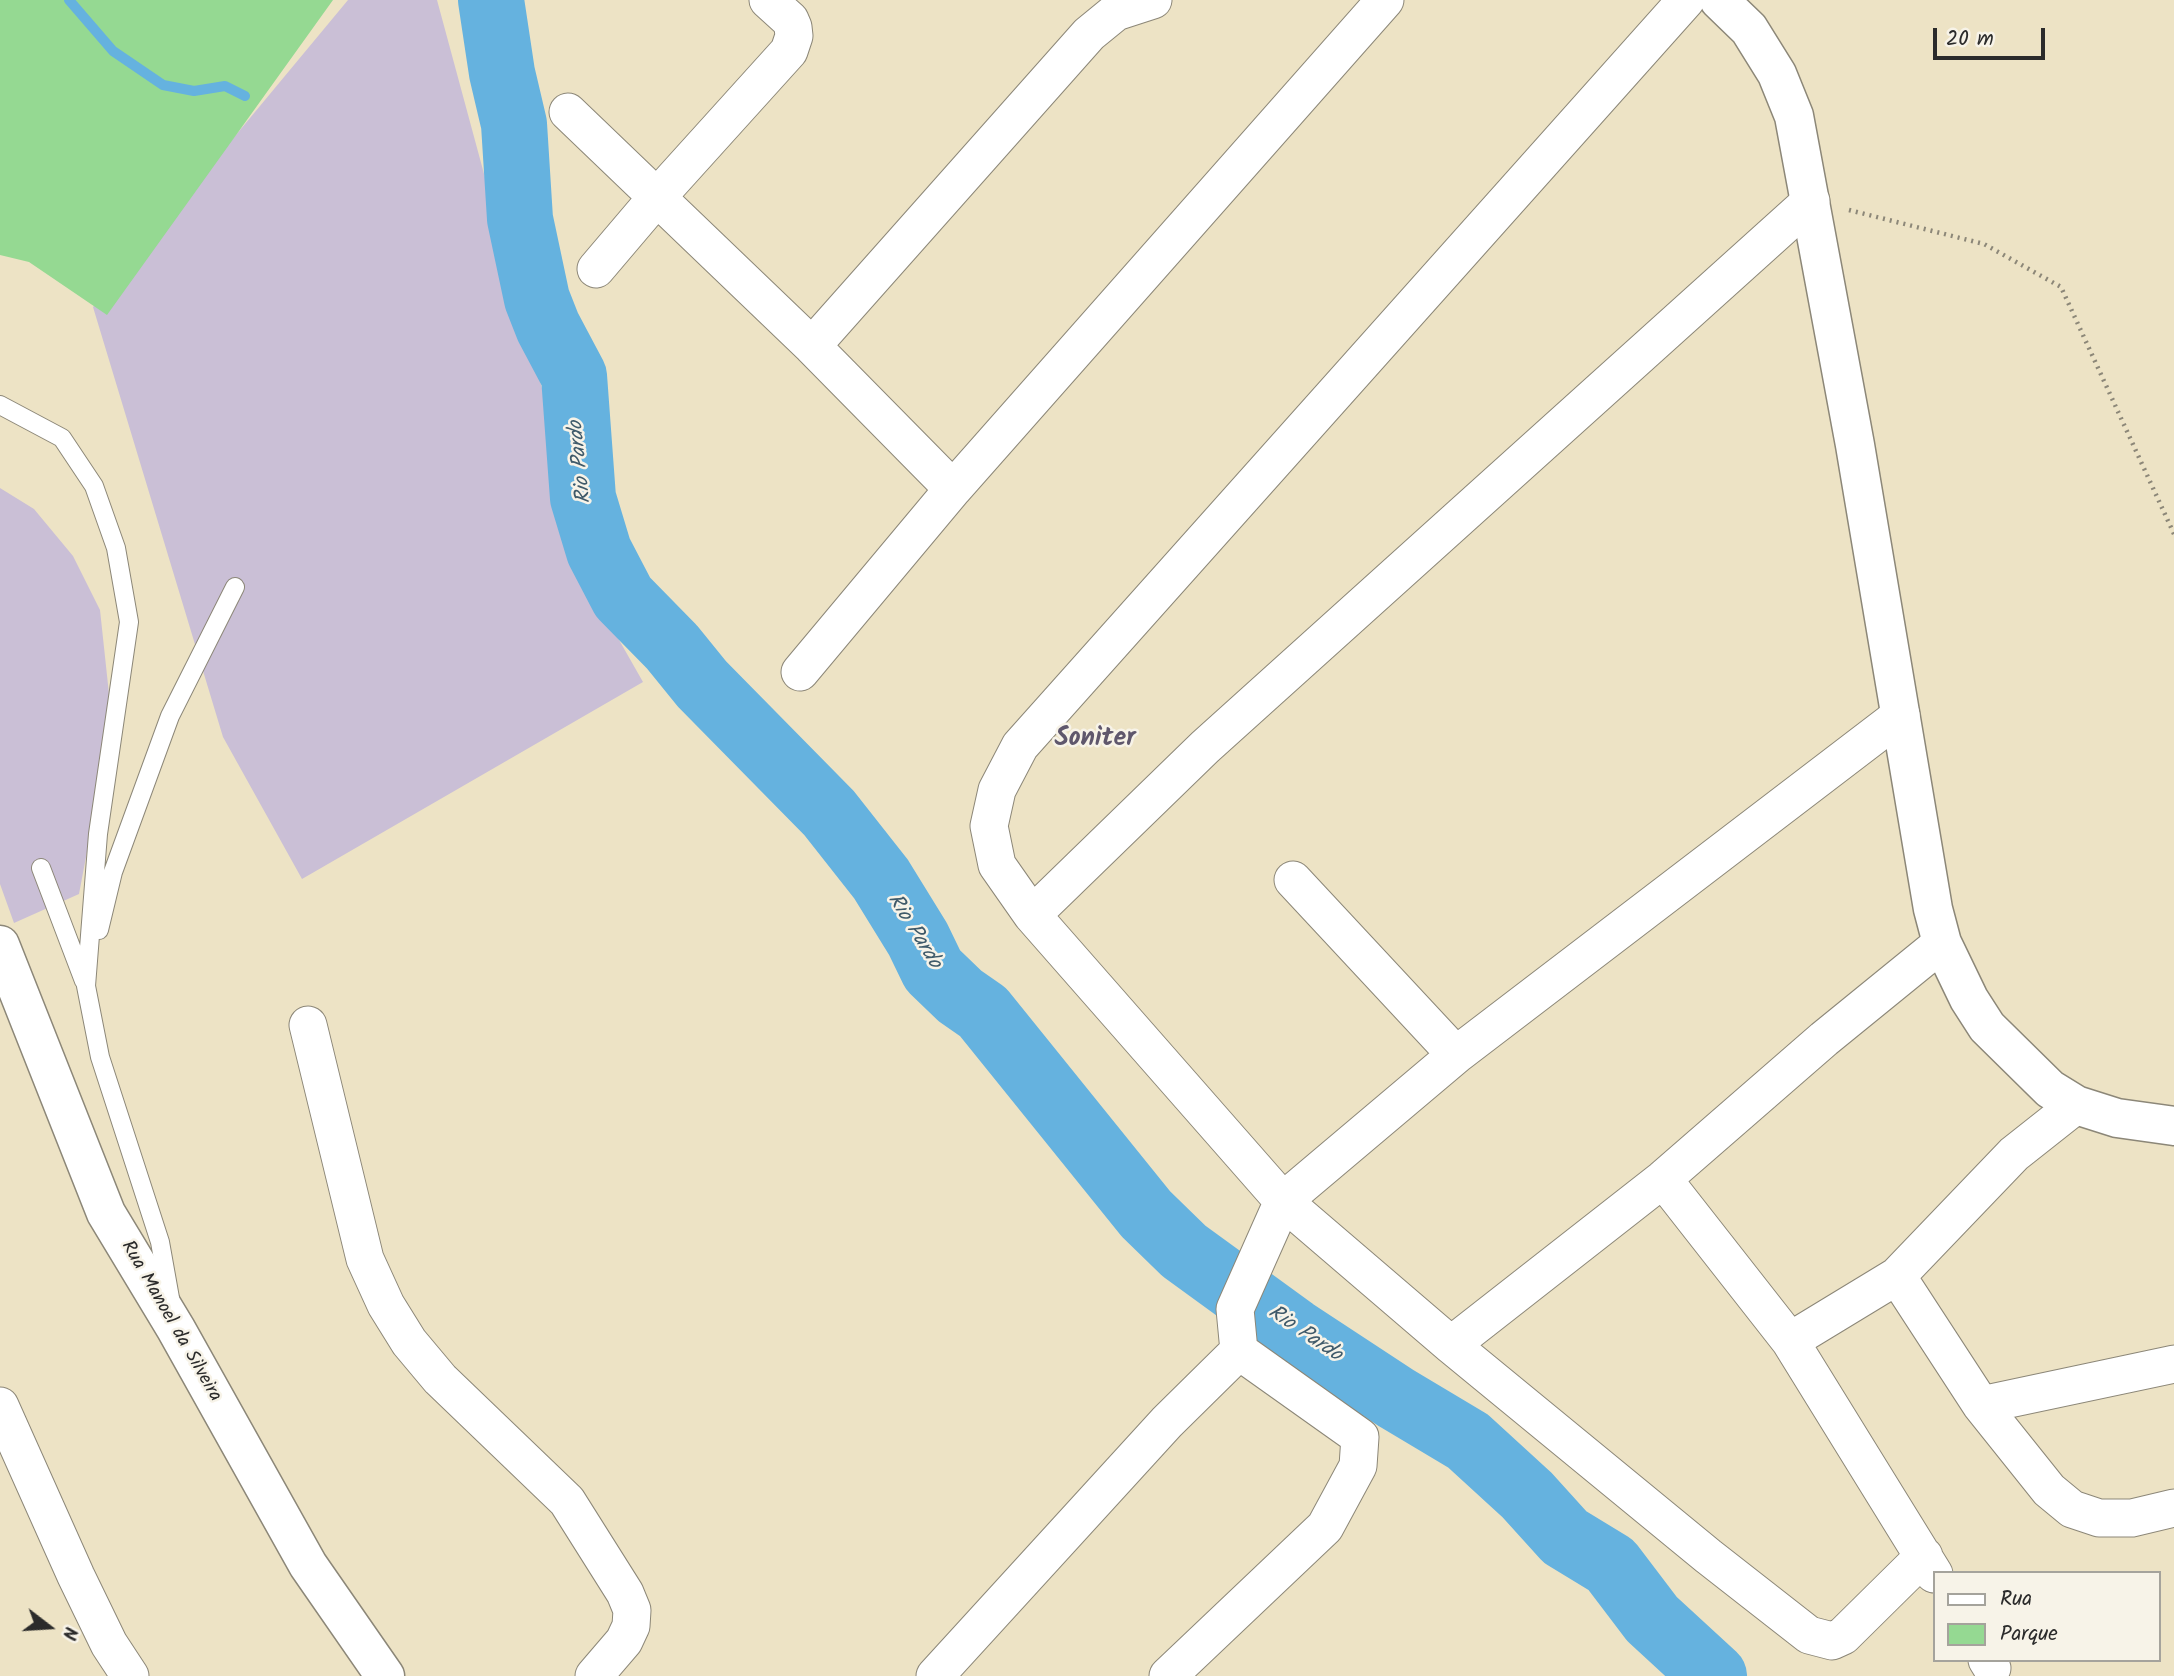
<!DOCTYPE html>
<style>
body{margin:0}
#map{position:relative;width:2174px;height:1676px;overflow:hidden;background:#ede3c5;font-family:Kalam,sans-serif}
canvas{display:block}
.legend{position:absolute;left:1933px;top:1571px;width:228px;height:91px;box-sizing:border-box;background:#f7f3e8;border:2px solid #a5a39c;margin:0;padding:9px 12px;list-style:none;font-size:21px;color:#2b2b2b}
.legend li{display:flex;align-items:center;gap:14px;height:35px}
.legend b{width:35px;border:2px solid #a5a39c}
.north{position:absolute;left:14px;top:1592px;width:70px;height:70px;-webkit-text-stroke:5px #f7f3e8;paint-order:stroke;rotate:107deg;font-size:19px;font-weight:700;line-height:28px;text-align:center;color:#2b2b2b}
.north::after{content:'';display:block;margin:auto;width:24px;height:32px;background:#2b2b2b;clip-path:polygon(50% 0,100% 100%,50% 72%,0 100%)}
.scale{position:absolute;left:1933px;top:28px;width:112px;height:32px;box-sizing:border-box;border:4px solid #2b2b2b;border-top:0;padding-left:9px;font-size:21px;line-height:24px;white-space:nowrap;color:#2b2b2b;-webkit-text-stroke:5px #f7f3e8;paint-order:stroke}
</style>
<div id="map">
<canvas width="2174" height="1676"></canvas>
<ul class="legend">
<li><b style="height:9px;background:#fff"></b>Rua</li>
<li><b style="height:19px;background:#95d992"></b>Parque</li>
</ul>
<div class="north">N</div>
<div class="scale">20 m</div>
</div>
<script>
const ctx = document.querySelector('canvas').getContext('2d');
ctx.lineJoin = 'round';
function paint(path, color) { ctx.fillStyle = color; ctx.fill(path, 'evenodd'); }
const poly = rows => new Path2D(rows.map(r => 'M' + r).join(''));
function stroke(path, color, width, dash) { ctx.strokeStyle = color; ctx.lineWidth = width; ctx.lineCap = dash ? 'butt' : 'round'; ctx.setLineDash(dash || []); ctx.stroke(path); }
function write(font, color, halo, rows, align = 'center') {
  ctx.font = font + ' Kalam,sans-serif'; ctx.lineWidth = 5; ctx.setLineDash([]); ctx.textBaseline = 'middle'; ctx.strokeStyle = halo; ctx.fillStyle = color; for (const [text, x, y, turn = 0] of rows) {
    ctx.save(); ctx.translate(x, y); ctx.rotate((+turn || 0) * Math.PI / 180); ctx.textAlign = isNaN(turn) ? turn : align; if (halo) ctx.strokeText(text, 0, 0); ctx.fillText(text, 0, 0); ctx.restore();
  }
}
paint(poly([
 [348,0,437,0,602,610,643,682,302,879,223,737,93,307],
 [0,488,34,509,73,556,100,610,109,694,104,762,79,894,14,923,0,884]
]), '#cabfd6');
paint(poly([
 [0,0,333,0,107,315,29,262,0,255]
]), '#95d992');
stroke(poly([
 [69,0,113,51,163,85,194,91,225,86,245,96]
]), '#65b2df', 10);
stroke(poly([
 [491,0,502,73,514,124,520,219,537,299,548,327,574,376,583,498,599,551,623,597,672,647,702,684,829,813,881,879,918,939,933,970,960,996,983,1012,1146,1214,1184,1251,1294,1331,1396,1398,1468,1441,1527,1495,1565,1537,1611,1565,1652,1619,1714,1676]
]), '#65b2df', 66);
const lane = poly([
 [0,405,62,438,94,486,116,548,129,622,98,834,86,986,100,1057,160,1242,170,1298],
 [41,868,84,981],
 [99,930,113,872,170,716,235,587]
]);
const street = poly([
 [1686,0,1020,746,997,790,989,826,997,865,1032,915,1283,1201,1456,1055,1901,715],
 [568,112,812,346,953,489],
 [596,269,658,196,789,51,794,36,793,27,790,20,768,0],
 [812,346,1089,34,1116,12,1153,0],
 [800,672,953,489,1385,0],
 [1293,880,1456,1055],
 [1032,915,1205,747,1811,201],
 [308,1025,365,1259,386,1305,409,1342,440,1379,567,1501,625,1593,632,1610,631,1626,624,1641,594,1676],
 [1663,1179,1790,1341,1934,1574],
 [1897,1276,1981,1405,2049,1490,2072,1509,2099,1518,2132,1518,2174,1508],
 [1790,1341,1897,1276,2014,1154,2076,1105],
 [1451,1345,1663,1179,1824,1039,1942,943],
 [1981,1405,2174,1364],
 [0,1406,76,1576,109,1644,130,1676],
 [1987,1660,1992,1668],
 [935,1676,1167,1422,1239,1351,1235,1309,1283,1201,1451,1345,1708,1556,1809,1635,1832,1641,1843,1636,1924,1556],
 [1168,1676,1325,1527,1358,1466,1360,1437,1239,1351]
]);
const secondary = poly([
 [1719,0,1749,29,1777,74,1794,116,1855,445,1933,909,1942,943,1969,999,1987,1027,2050,1089,2076,1105,2117,1118,2174,1126],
 [0,945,106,1213,176,1329,308,1565,385,1676]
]);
stroke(lane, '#8c8778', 20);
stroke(street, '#8c8778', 39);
stroke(secondary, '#8c8778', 41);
stroke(poly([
 [1849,210,1984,244,2061,287,2174,534]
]), '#8c8778', 4.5, [2, 5]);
stroke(lane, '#fff', 18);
stroke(street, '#fff', 37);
stroke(secondary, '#fff', 38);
write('19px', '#2b2b2b', '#f7f3e8', [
 ["Rua Manoel da Silveira",170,1322,60]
]);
write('italic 21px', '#3f5a6a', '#f7f3e8', [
 ["Rio Pardo",582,462,-96],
 ["Rio Pardo",913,932,58],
 ["Rio Pardo",1304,1335,34]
]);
write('bold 26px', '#5f576c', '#f7f3e8', [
 ["Soniter",1095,741]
]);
</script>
